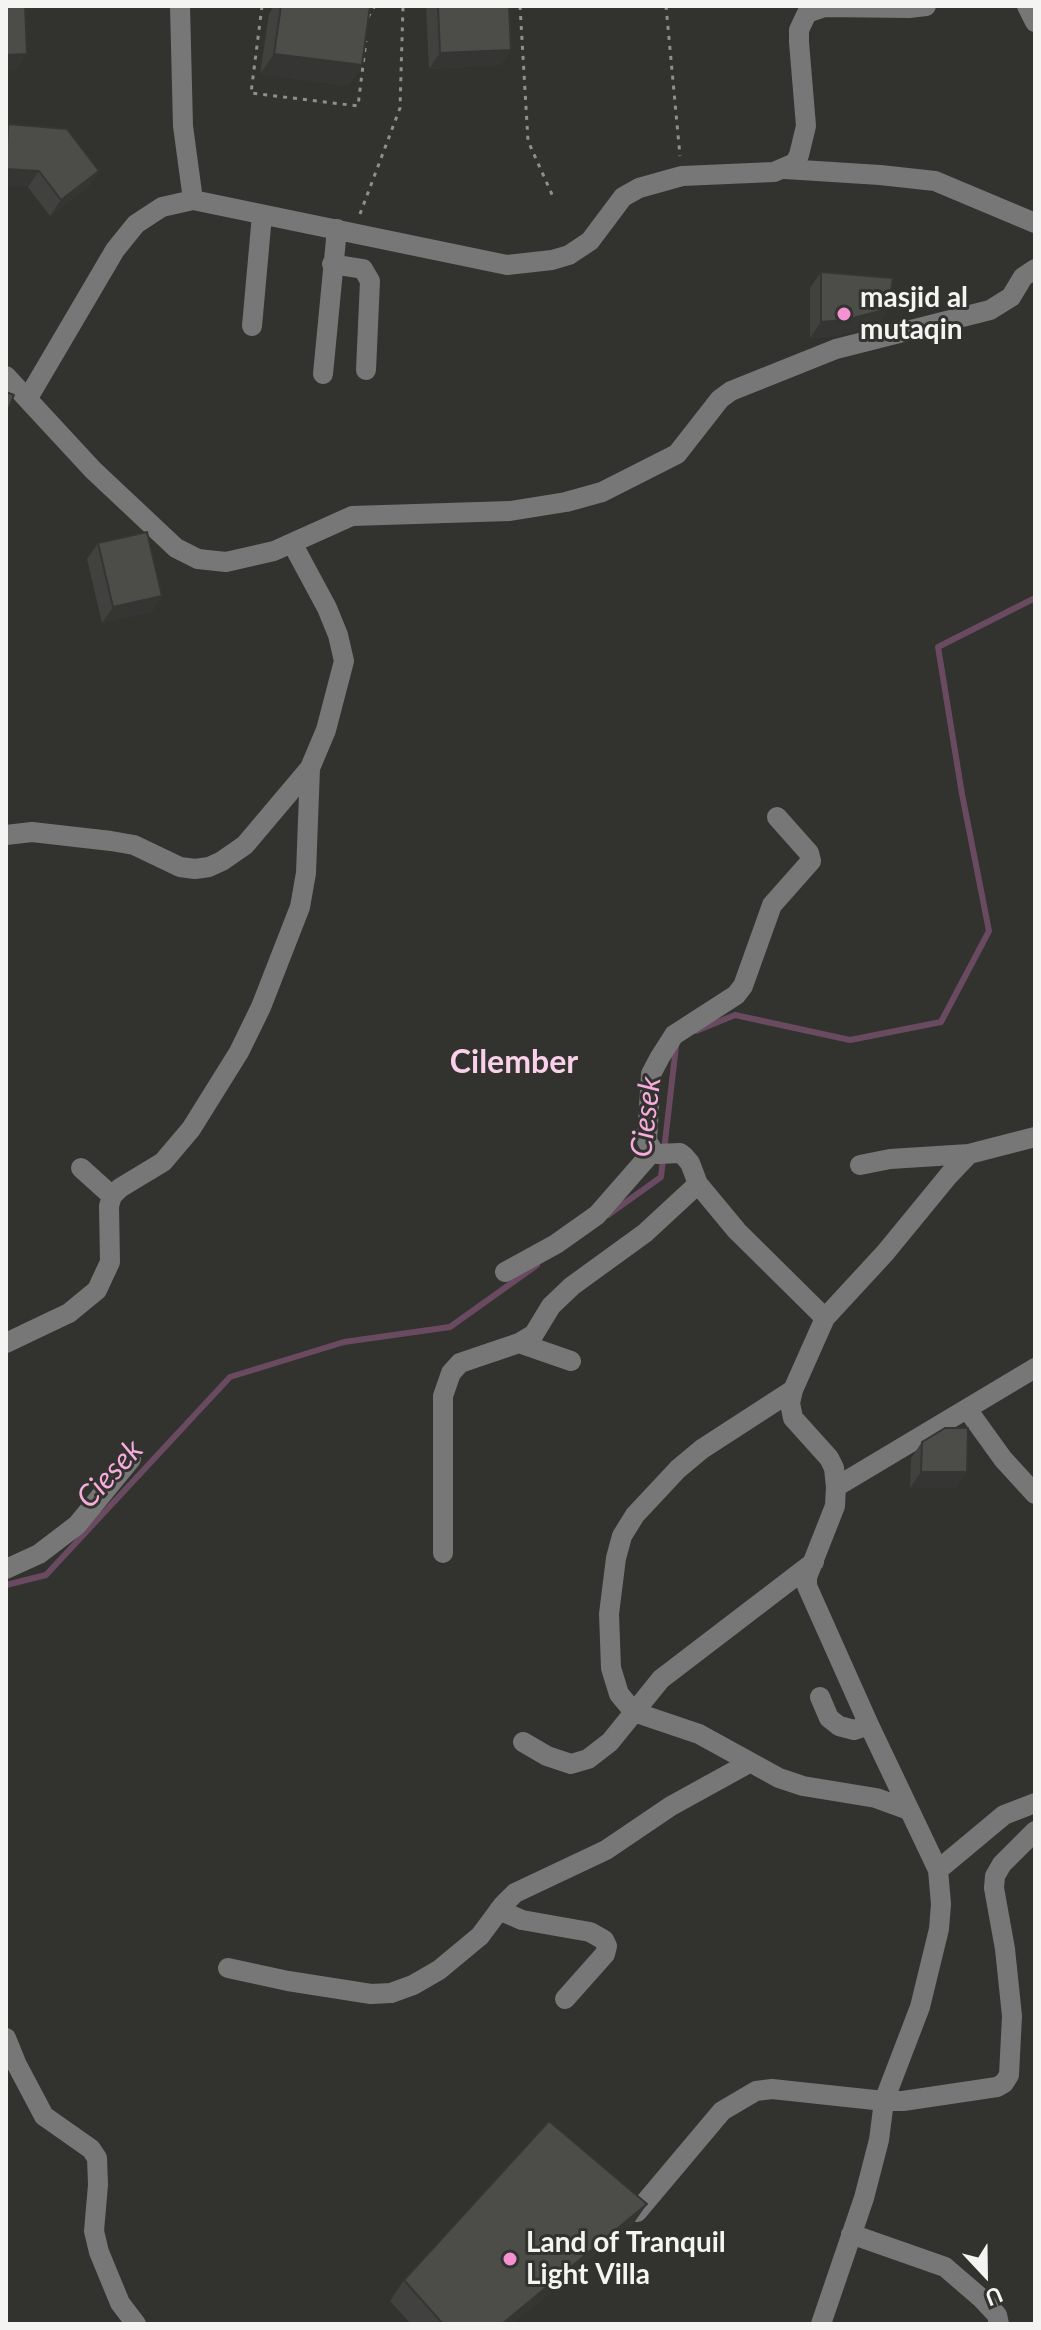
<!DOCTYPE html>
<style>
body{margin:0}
#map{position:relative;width:1041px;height:2330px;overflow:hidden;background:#32322f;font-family:Lato,sans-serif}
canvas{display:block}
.frame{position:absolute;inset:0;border:8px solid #f4f4f3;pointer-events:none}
.north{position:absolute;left:945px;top:2234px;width:80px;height:80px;-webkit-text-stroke:6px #32322f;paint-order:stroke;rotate:158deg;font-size:22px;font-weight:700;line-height:32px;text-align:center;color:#f4f4f3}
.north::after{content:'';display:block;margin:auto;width:28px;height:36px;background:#f4f4f3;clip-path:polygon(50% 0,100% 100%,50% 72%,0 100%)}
</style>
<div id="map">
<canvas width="1041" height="2330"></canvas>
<div class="frame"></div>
<div class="north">U</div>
</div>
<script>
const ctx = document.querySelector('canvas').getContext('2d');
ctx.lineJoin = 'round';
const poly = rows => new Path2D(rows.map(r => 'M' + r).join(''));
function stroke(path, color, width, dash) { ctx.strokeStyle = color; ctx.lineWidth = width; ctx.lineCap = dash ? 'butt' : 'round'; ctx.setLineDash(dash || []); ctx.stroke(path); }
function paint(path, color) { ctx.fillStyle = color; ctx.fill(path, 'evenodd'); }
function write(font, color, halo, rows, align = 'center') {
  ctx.font = font + ' Lato,sans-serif'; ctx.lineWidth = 6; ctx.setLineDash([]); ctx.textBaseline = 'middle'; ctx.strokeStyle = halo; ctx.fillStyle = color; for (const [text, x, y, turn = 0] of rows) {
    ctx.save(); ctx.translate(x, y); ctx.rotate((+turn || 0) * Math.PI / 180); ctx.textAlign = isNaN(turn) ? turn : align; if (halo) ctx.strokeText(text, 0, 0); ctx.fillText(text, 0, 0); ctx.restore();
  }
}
stroke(poly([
 [696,1031,735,1015,850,1040,941,1022,989,931,962,794,938,647,1035,598],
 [608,1215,661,1177,676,1046],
 [6,1585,46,1575,230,1377,344,1342,450,1327,537,1265]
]), '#6a4a61', 6);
stroke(poly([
 [262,6,251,93,358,106,366,41],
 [520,6,528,141,554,199],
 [666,6,680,156],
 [368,17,375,6],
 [360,214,400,108,403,6]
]), '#8f8f8d', 3, [4, 6]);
stroke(poly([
 [180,6,183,126,193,200],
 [1027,6,1035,22],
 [785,169,880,175,935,181,1035,223],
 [332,264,363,269,370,281,366,370],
 [252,326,262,215],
 [323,374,337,229],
 [6,376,93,470,176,548,198,559,226,562,274,551,352,516,510,511,566,502,602,492,677,454,720,399,731,391,836,349,990,310,1011,297,1023,277,1035,269],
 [28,398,115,250,136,224,162,207,193,200,507,265,552,260,569,255,590,241,623,197,639,188,682,176,774,172,795,163,799,155,806,126,799,42,799,30,807,13,824,7,909,8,926,6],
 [777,817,809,853,811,861,772,905,743,986,736,995,674,1035,660,1057,651,1074,647,1141,653,1151,657,1154,680,1153,684,1156,690,1163,698,1184,737,1231,825,1318],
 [6,835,32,832,111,841,134,845,180,867,195,869,209,867,222,861,245,845,310,768],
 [860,1165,890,1159,969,1154],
 [81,1168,112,1196],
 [505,1272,556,1244,597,1215,653,1151],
 [6,1343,69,1313,97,1290,110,1262,109,1206,112,1196,120,1188,163,1162,191,1129,239,1052,261,1007,300,907,306,873,310,768,326,730,344,661,338,635,327,608,292,543],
 [519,1343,571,1361],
 [793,1390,702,1449,678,1469,635,1515,622,1536,616,1558,609,1614,611,1668,619,1694,634,1712,699,1734,779,1778,803,1786,876,1798,909,1810],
 [967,1409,1003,1459,1035,1494],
 [836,1487,1035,1368],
 [443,1553,443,1396,451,1373,460,1363,519,1343,534,1334,551,1306,572,1286,645,1233,698,1184],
 [6,1569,39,1554,77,1525,131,1459],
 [820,1697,829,1718,839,1726,854,1730,869,1725],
 [523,1742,547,1756,571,1764,588,1759,610,1742,661,1679,814,1562],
 [938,1870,1004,1815,1035,1803],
 [499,1910,522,1920,590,1932,604,1940,607,1946,605,1954,565,1999],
 [228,1968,288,1981,371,1994,391,1993,413,1985,439,1970,480,1936,503,1905,515,1893,606,1850,671,1806,749,1763],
 [6,2038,17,2065,44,2116,91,2149,97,2158,98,2185,94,2231,99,2252,120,2303,136,2324],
 [637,2212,722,2111,756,2091,772,2089,884,2101,903,2101,997,2087,1004,2083,1009,2075,1012,2016,1005,1949,994,1888,995,1876,1002,1864,1035,1831],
 [851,2234,945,2267,981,2298,997,2315,999,2324],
 [821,2324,864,2198,879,2140,884,2101,920,2007,939,1929,941,1904,938,1870,869,1725,807,1586,807,1577,835,1506,836,1487,834,1468,829,1458,793,1418,790,1403,793,1390,825,1318,885,1253,949,1175,969,1154,1035,1137]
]), '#787778', 20);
paint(poly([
 [274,6,370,6,362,65,348,86,260,74,269,14],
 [426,6,509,6,511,50,500,65,429,69],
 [8,124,99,171,88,187,50,216,28,187,6,185,6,126],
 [821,272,888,309,877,325,834,336,810,338,810,288],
 [98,543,162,596,151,612,102,623,87,559],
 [922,1442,956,1488,910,1488,911,1458],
 [647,2204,633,2224,512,2324,411,2324,390,2301,404,2280]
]), '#41413f');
paint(poly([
 [511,50,500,65,429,69,440,53],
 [27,54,16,70,6,71,6,55],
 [274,54,362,65,348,86,260,74],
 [6,169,39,171,28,187,6,185],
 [99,171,88,187,50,216,61,200],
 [888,309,877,325,834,336,810,338,821,322],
 [162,596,151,612,102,623,113,607],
 [921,1472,967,1472,956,1488,910,1488],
 [647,2204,633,2224,512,2324,502,2324]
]), '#353533');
const building = poly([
 [6,6,25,6,27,54,6,55,6,6],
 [281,6,370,6,362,65,274,54,281,6],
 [438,6,509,6,511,50,440,53,438,6],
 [8,124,67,129,99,171,61,200,39,171,6,169,8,124],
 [821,272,893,278,888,309,845,320,821,322,821,272],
 [6,392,14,395,6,415,6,392],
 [147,532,162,596,113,607,98,543,147,532],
 [945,1428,968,1428,967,1472,921,1472,922,1442,945,1428],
 [549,2121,647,2204,502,2324,443,2324,404,2280,549,2121]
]);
paint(building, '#4c4c49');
stroke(building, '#353533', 2);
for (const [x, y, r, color] of [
 [844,314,8,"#f591d2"],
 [510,2259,8,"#f591d2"]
]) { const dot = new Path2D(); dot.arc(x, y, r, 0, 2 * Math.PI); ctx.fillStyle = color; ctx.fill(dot); stroke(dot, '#32322f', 3); }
write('bold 28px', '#f4f4f3', '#32322f', [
 ["masjid al",860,298],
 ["mutaqin",860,330],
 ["Land of Tranquil",526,2243],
 ["Light Villa",526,2275]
], 'left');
write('italic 30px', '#f8abdd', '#32322f', [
 ["Ciesek",646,1117,-83],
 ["Ciesek",110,1474,-47]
]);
write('bold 32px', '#fbd0ea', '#32322f', [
 ["Cilember",514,1063]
]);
</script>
